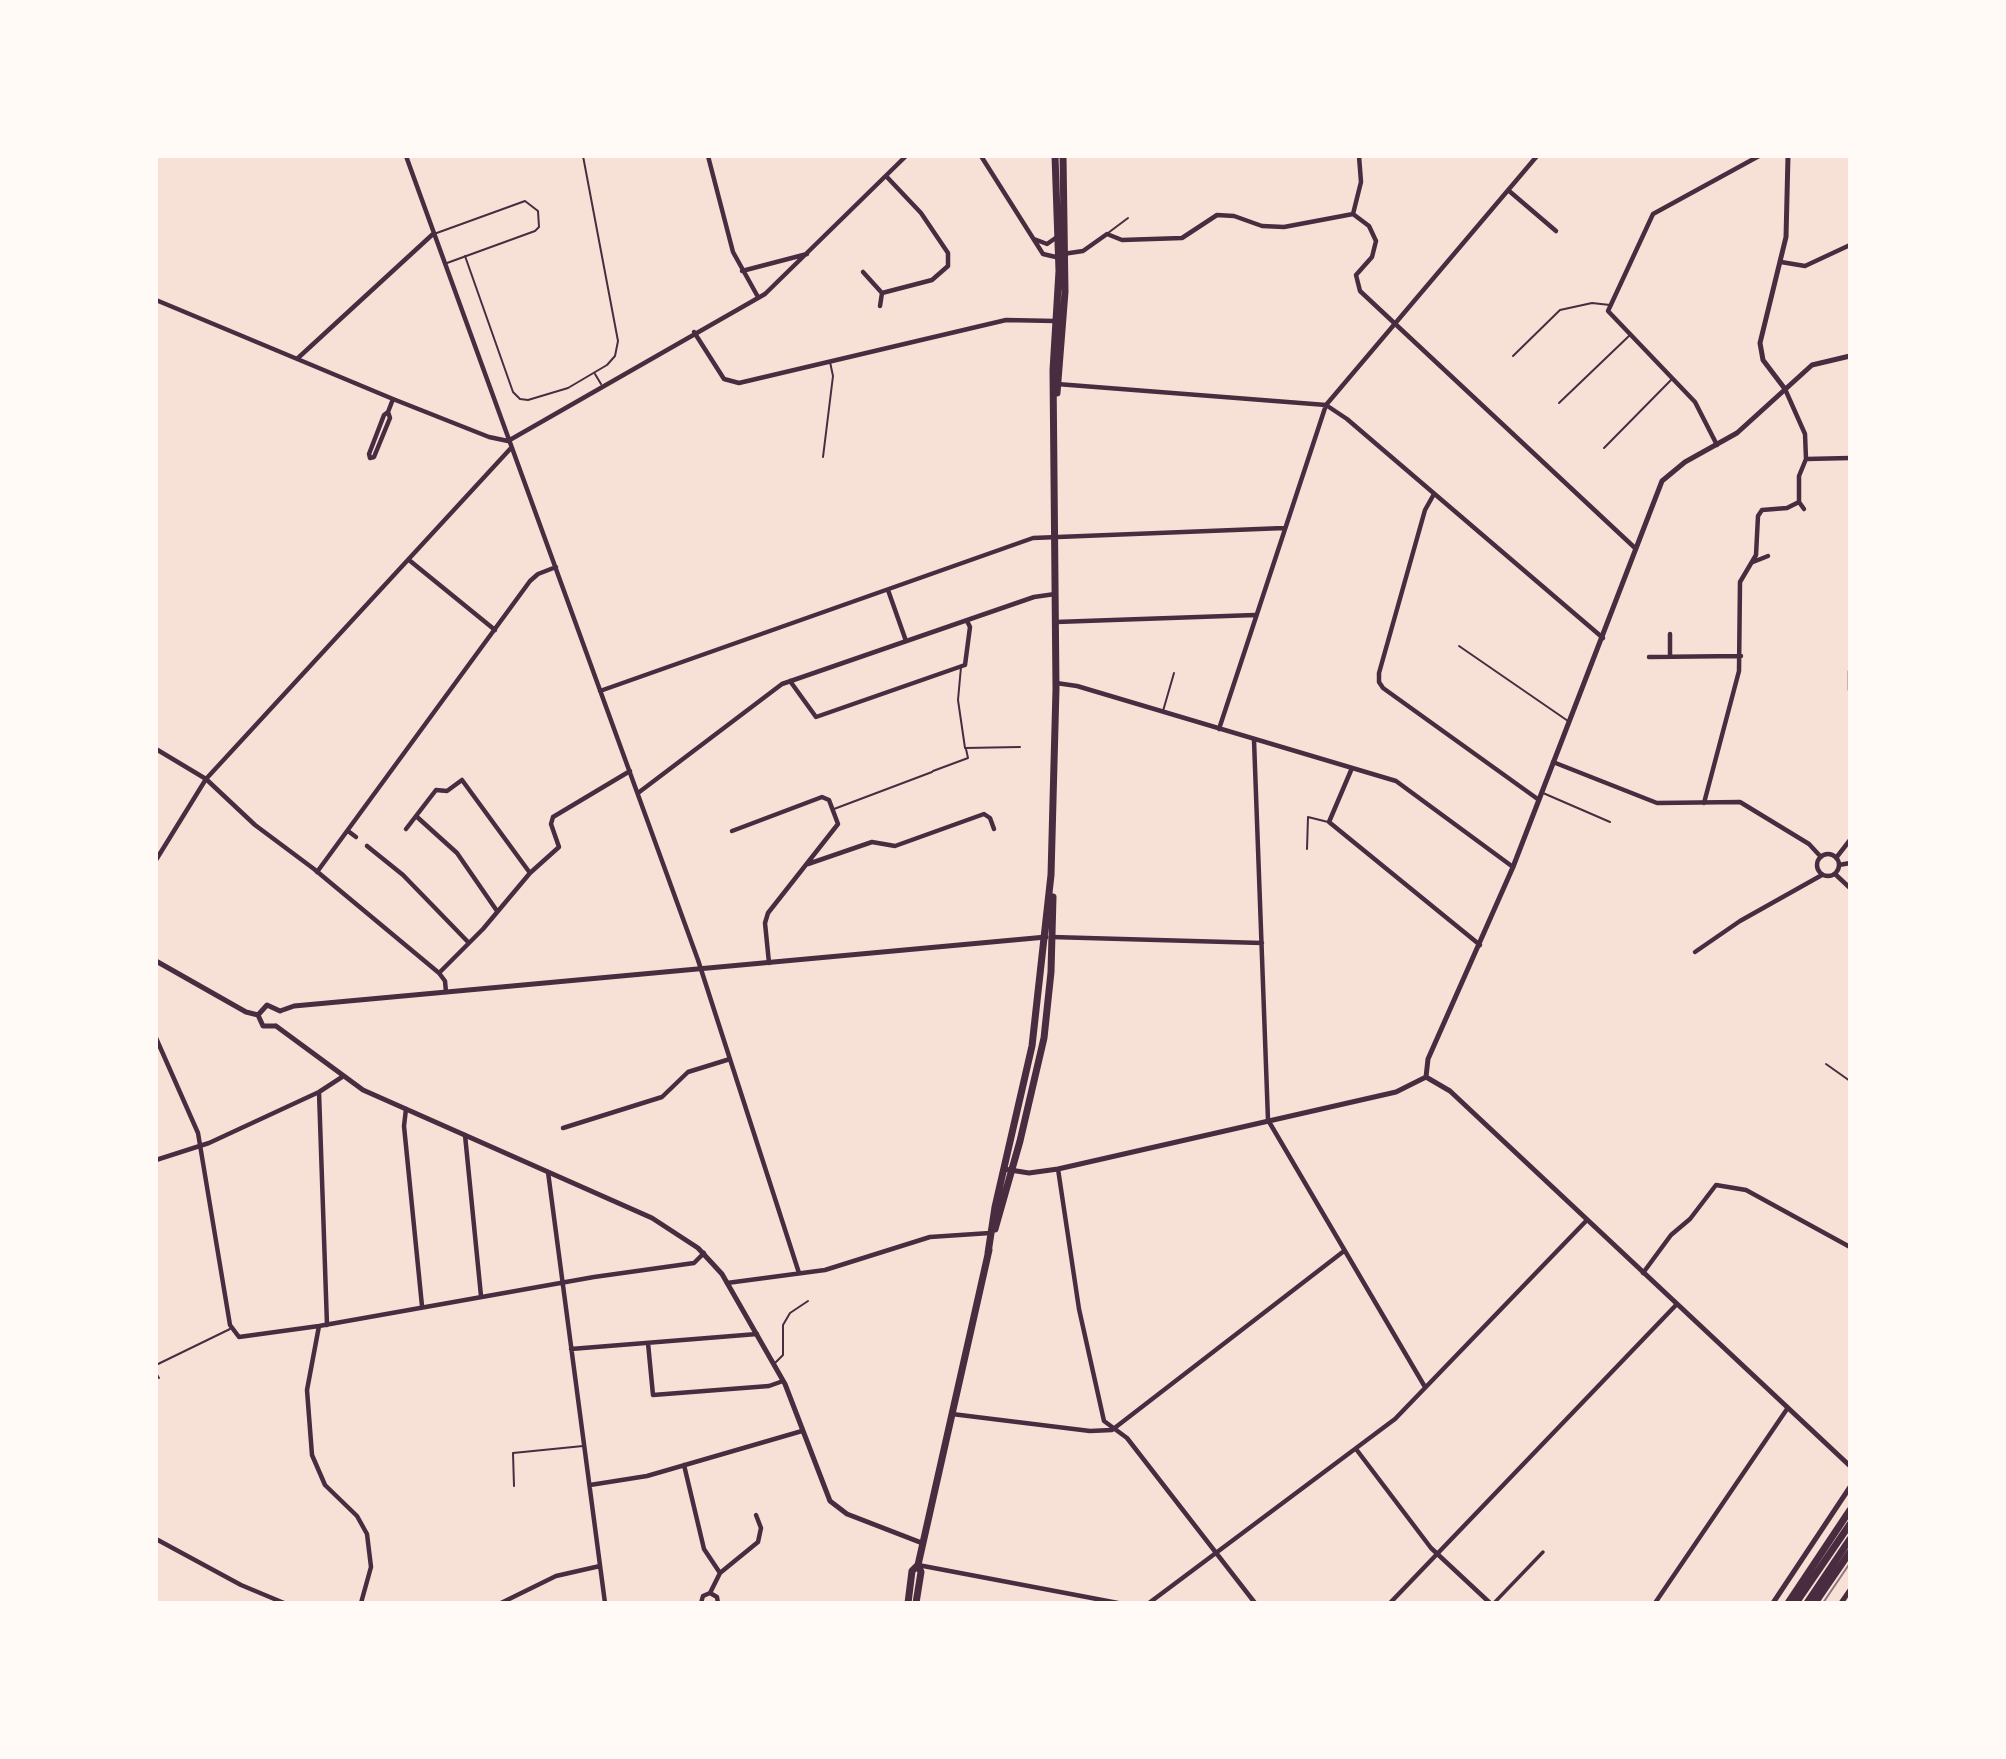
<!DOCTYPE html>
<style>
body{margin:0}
#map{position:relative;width:2006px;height:1759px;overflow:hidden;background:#f7e1d7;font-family:"Titillium Web",sans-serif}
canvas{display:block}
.frame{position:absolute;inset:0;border:158px solid #fffaf5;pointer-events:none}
</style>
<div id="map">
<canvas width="2006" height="1759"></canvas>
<div class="frame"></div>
</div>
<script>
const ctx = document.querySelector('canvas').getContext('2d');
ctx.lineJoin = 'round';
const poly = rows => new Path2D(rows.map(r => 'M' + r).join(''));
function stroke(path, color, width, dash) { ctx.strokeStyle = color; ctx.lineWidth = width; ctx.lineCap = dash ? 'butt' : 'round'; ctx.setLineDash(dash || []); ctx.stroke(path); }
stroke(poly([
 [1108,233,1128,218],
 [434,234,525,201,538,211,539,227,535,231,447,263],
 [465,256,513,392,520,399,528,400,568,388,607,365,615,356,618,341,583,156],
 [1513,356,1560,310,1592,303,1610,305],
 [595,374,601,384],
 [1559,403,1630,335],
 [1604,448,1672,379],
 [823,457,833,376,830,362],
 [1459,646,1568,721],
 [961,667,958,700,965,748,1020,747],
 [1163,711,1174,673],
 [933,771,968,758,966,749],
 [1543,793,1610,822],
 [834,809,932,772],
 [1307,849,1308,817,1328,822],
 [1826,1064,1850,1081],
 [774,1364,783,1355,783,1325,790,1313,808,1301],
 [156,1365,230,1329],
 [156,1373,159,1378],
 [514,1486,513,1453,583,1446]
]), '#4a2c40', 2);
stroke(poly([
 [1494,1603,1543,1552]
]), '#4a2c40', 3.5);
stroke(poly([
 [406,156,698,960,799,1273],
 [708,156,733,252,758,297],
 [981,156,1043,254,1060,258],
 [1508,190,1556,231],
 [1353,214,1361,182,1359,156],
 [1034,239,1047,244,1057,237],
 [1063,254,1083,251,1107,234,1122,240,1182,238,1217,215,1234,216,1262,226,1284,227,1353,214,1369,226,1376,241,1372,257,1356,275,1360,291,1635,548],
 [1781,262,1805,266,1850,245],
 [742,271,807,254],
 [863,272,882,293,932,280,948,266,948,253,921,213,886,176],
 [156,300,393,399,489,437,508,441],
 [880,306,882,293],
 [694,332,724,379,739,383,1006,320,1055,321],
 [298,358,433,234],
 [1057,384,1326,405,1347,419,1603,638],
 [1785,389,1805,434,1806,459],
 [388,412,384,415,369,454,370,458,374,457,390,418,388,412,393,399],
 [508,441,765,294,906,156],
 [1717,445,1695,402,1608,311,1653,214,1759,156],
 [1806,459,1850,458],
 [1434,494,1425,510,1379,673,1379,682,1383,688,1539,800],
 [1804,509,1799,502,1799,476,1806,459],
 [409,560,495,630],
 [1753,562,1768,556],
 [888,590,906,641],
 [1056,622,1255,615],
 [1670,634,1670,656],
 [1649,657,1741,656],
 [1850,671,1850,690],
 [790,681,816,717,965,665,970,627,967,621],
 [1056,683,1077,686,1396,781,1513,867],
 [600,691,1033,538,1284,528],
 [1219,729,1326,405,1537,156],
 [1254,740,1268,1120,1425,1387],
 [156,749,206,779,255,825,314,869,439,973],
 [1553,762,1657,803,1740,802,1809,844,1821,857],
 [1352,768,1329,822,1480,945],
 [638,793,782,684,1034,597,1055,594],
 [1704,803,1739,671,1740,582,1756,555,1758,516,1762,510,1787,508,1799,502],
 [416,816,457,853,497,911],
 [406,829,436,790,447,791,462,780,530,873,483,929,439,973,445,981,446,992],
 [348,831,356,837],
 [732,831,822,797,829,800,838,824,768,913,765,923,769,963],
 [367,846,403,875,469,943],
 '1817 865a11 11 0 1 1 22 0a11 11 0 1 1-22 0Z',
 [1836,858,1850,840],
 [156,860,206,779,511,448],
 [808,864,872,842,895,846,984,814,990,818,994,829],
 [1839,865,1850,863],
 [317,872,530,581,538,574,556,567],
 [530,873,559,847,551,824,553,817,630,771],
 [1835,874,1850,888],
 [1052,937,1262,943],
 [1695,952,1740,921,1822,875],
 [156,1038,198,1133,230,1325,239,1337,319,1326,594,1277,694,1263,704,1253],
 [319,1092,327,1325],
 [406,1109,404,1126,422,1306],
 [563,1128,662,1097,688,1072,730,1059],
 [465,1135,481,1296],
 [156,1160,209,1143,319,1092,342,1077],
 [1058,1169,1079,1309,1104,1421,1127,1438,1255,1603],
 [548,1172,605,1603],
 [1643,1273,1671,1235,1690,1219,1716,1185,1746,1190,1850,1247],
 [727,1283,825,1270,930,1237,990,1233],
 [319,1326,307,1390,312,1455,325,1485,357,1516,367,1534,371,1567,361,1603],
 [648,1343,653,1395,769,1386,783,1381],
 [571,1349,757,1334],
 [952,1414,1090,1431,1112,1430,1344,1251],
 [1356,1449,1431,1548,1490,1603],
 [684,1465,704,1549,720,1573],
 [590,1485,647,1476,802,1431],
 [156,1539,241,1585,284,1603],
 [918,1565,1118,1603],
 [710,1593,720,1573,758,1542,761,1528,756,1515],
 [501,1603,556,1576,600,1566],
 [701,1603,703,1596,710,1593,717,1597,718,1603],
 [1149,1603,1395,1419,1587,1220],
 [1390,1603,1677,1304],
 [1655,1603,1787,1409]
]), '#4a2c40', 4.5);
stroke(poly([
 [1785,389,1763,360,1760,343,1786,237,1788,156],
 [156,961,246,1012,258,1015],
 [280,1011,294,1006,1046,937],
 [258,1015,267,1005,280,1011],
 [258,1015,263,1026,276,1026],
 [276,1026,363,1090,652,1218,698,1248,722,1274,785,1384,830,1501,847,1514,922,1543],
 [1426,1077,1428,1059,1513,867,1662,481,1685,462,1737,433,1812,365,1850,356],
 [1426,1077,1450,1091,1850,1466],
 [1004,1169,1029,1173,1058,1169,1396,1092,1426,1077],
 [1773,1603,1850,1487],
 [1841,1603,1850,1590]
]), '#4a2c40', 5);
stroke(poly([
 [1057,393,1065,292,1063,156],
 [995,1229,1020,1141,1044,1038,1051,972,1053,897],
 [988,1253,995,1207,1032,1046,1051,875,1056,689,1053,370,1059,271,1055,156],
 [908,1603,912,1571,918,1565,989,1250],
 [916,1603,921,1572,918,1565],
 [1788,1603,1850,1510],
 [1796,1603,1850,1524],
 [1807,1603,1850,1539],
 [1815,1603,1850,1552]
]), '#4a2c40', 7);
stroke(poly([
 [1823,1603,1850,1563]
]), '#8f747c', 2);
</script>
